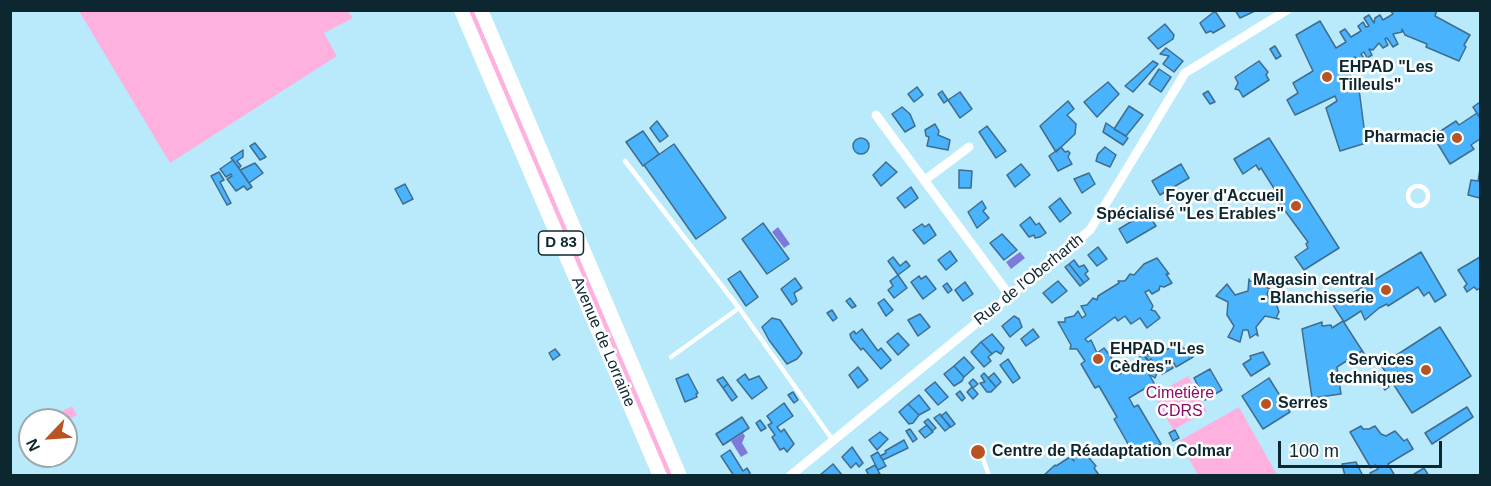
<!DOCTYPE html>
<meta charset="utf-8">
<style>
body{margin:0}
#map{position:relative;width:1491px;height:486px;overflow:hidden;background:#b8eafc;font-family:Arial,sans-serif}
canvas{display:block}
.frame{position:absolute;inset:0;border:12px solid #0d2730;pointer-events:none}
.north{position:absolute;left:18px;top:408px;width:60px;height:60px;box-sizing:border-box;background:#fff;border:2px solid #9ea9ac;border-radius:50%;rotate:245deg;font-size:16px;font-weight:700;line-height:24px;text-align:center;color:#0d2730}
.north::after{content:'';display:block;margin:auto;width:21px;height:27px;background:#b85324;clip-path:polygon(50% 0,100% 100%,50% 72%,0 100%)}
.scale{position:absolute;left:1278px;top:441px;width:164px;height:27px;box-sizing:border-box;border:3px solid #0d2730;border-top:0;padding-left:8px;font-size:18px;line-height:21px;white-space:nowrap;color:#0d2730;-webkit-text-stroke:4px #fff;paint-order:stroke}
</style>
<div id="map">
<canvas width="1491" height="486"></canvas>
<div class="frame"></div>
<div class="north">N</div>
<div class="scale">100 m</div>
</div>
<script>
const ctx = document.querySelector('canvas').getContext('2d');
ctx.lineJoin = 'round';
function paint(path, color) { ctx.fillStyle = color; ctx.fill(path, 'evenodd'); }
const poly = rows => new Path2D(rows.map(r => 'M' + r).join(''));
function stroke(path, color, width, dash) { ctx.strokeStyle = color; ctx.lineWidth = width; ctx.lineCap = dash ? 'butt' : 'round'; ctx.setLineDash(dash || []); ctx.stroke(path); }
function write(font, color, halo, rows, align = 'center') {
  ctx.font = font + ' Arial,sans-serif'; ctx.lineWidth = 5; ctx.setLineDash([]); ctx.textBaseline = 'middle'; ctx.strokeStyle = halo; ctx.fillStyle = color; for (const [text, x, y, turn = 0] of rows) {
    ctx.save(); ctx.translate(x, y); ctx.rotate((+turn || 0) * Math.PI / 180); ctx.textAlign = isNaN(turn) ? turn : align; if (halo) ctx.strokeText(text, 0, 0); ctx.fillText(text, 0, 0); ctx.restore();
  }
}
paint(poly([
 [348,11,353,18,324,33,337,56,170,163,79,11],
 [467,11,474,11,673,475,666,475],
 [1188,376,1207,411,1173,430,1154,395],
 [72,406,77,415,66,421,50,420,49,418],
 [1239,407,1277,475,1198,475,1179,441]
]), '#feb0df');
paint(poly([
 [778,227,790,244,784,248,772,232],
 [1020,252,1025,258,1011,269,1006,262],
 [743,433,745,436,742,443,748,453,741,457,731,441]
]), '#7e7adc');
const building = poly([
 [1235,10,1255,10,1255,11,1240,18,1235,10],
 [1390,10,1437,10,1435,16,1470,35,1464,45,1466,47,1459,61,1426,47,1427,44,1405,35,1402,29,1402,32,1393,34,1398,44,1393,47,1387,38,1385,39,1388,45,1383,48,1379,43,1373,50,1369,49,1372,55,1367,58,1364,52,1361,54,1365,60,1359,63,1355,57,1351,59,1353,62,1346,63,1356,91,1359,89,1366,143,1340,151,1326,108,1337,101,1335,96,1295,115,1287,100,1298,93,1293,83,1313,71,1296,35,1320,21,1336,48,1346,42,1340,32,1345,29,1351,37,1361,31,1358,26,1363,22,1366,27,1369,26,1364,18,1369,15,1374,23,1375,18,1380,15,1383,20,1393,14,1390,10],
 [1215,11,1225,26,1213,33,1211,31,1206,33,1200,23,1215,11],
 [1165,24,1174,35,1173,39,1158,49,1148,38,1165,24],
 [1275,46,1281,56,1276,59,1270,49,1275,46],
 [1166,48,1183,61,1174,72,1163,64,1169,56,1160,54,1166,48],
 [1153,61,1158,64,1133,92,1125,86,1153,61],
 [1259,61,1268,72,1266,75,1269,80,1243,97,1239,90,1235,89,1238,83,1235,77,1259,61],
 [1159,69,1171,77,1161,92,1149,84,1159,69],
 [1108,82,1119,94,1097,117,1084,102,1108,82],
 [917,87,923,95,914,102,908,94,917,87],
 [942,91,948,100,944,103,938,94,942,91],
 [1208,91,1215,102,1210,104,1203,94,1208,91],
 [960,92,972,109,960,118,948,100,960,92],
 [1068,101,1074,109,1067,115,1076,124,1075,134,1056,152,1040,126,1068,101],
 [1480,102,1480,118,1473,107,1480,102],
 [1129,106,1143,115,1126,136,1114,129,1129,106],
 [902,107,910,114,915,126,905,132,892,114,902,107],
 [1477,113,1480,118,1480,139,1471,145,1474,149,1450,164,1433,136,1456,121,1459,125,1477,113],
 [657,121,668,136,660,142,650,128,657,121],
 [1106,123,1128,138,1123,145,1103,132,1106,123],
 [935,124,939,131,938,135,950,140,948,150,927,146,929,137,926,136,925,130,935,124],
 [987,126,1006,151,996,158,979,132,987,126],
 [643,131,659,154,643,166,626,142,643,131],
 '853 146a8 8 0 1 1 16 0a8 8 0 1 1-16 0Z',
 [1269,138,1339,248,1304,270,1295,257,1308,248,1306,244,1308,242,1272,193,1275,190,1261,168,1259,170,1256,165,1243,174,1234,159,1269,138],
 [255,143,266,157,260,160,250,146,255,143],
 [674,144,726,218,696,239,644,165,674,144],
 [1061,147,1065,152,1068,151,1070,153,1068,157,1072,164,1058,171,1049,156,1061,147],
 [1105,147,1116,155,1110,167,1096,161,1098,154,1105,147],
 [243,150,243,157,237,161,241,166,239,168,231,158,243,150],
 [233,160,252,187,247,190,244,186,236,191,227,179,232,176,231,174,226,177,220,169,233,160],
 [886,162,897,172,881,186,873,175,886,162],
 [255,163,263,173,249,183,240,170,255,163],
 [1021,164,1030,175,1015,187,1007,175,1021,164],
 [1181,164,1189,178,1160,195,1152,181,1181,164],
 [1480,169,1480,204,1480,198,1468,195,1471,180,1478,181,1480,169],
 [959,170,972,171,971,188,959,188,959,170],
 [219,172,224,180,220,182,231,203,227,205,211,176,219,172],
 [1089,173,1095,184,1082,193,1074,179,1089,173],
 [405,184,413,199,403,204,395,189,405,184],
 [911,187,918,198,905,208,897,198,911,187],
 [1060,198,1071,213,1060,222,1049,207,1060,198],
 [982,201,986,208,983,211,989,218,977,228,968,212,982,201],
 [1147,212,1156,226,1127,243,1119,229,1147,212],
 [1030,217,1036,225,1039,223,1046,233,1040,237,1035,238,1034,235,1029,237,1020,225,1030,217],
 [763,223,789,259,767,274,742,239,763,223],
 [922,224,925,227,929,224,936,235,924,244,913,230,922,224],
 [1002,234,1017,250,1004,260,990,243,1002,234],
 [1098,247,1107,259,1097,266,1088,255,1098,247],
 [950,251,957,261,946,270,938,260,950,251],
 [1421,252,1446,295,1435,302,1429,292,1424,296,1418,287,1388,306,1387,304,1379,308,1365,320,1361,311,1344,322,1333,305,1421,252],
 [893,257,900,266,906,261,910,266,898,275,888,261,893,257],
 [1480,257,1480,288,1477,290,1474,287,1467,292,1464,287,1467,284,1458,270,1480,257],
 [1157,258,1169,274,1166,274,1172,283,1164,287,1160,286,1159,290,1152,294,1149,290,1145,292,1153,306,1151,310,1155,311,1160,318,1147,328,1140,318,1131,324,1125,316,1118,321,1115,317,1085,339,1088,342,1091,340,1097,353,1104,348,1118,366,1115,368,1120,374,1143,354,1157,373,1155,378,1149,374,1154,383,1129,398,1134,407,1138,405,1161,444,1136,458,1114,419,1117,417,1099,386,1095,388,1081,364,1085,361,1077,349,1070,349,1071,345,1058,322,1065,322,1065,318,1074,316,1078,311,1082,318,1086,315,1081,306,1087,305,1093,298,1097,300,1098,296,1119,283,1118,281,1125,281,1130,274,1134,275,1144,264,1157,258],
 [1074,260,1079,267,1084,265,1088,271,1085,274,1089,279,1084,283,1069,264,1074,260],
 [1069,264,1084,283,1080,286,1065,267,1069,264],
 [740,271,758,297,746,306,728,279,740,271],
 [898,275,907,288,894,298,888,290,893,286,890,281,898,275],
 [919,276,921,279,926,276,936,289,923,299,911,282,919,276],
 [795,278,802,288,794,293,797,301,792,305,781,289,795,278],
 [1249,279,1250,281,1261,282,1260,284,1270,289,1267,293,1270,301,1277,298,1275,300,1279,312,1276,318,1279,319,1265,316,1256,327,1258,336,1256,334,1250,338,1248,330,1243,330,1240,342,1228,337,1234,326,1227,315,1228,302,1216,296,1227,284,1235,295,1248,291,1249,279],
 [1058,281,1067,291,1052,303,1043,293,1058,281],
 [965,282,973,294,963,301,955,290,965,282],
 [947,283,952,290,948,293,943,286,947,283],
 [850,298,856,306,852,308,846,301,850,298],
 [884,299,893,310,886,316,878,303,884,299],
 [832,310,837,318,833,321,827,313,832,310],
 [920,314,930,327,918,336,908,320,920,314],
 [1014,316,1019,319,1022,327,1010,337,1002,326,1014,316],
 [772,318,780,320,802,353,797,359,787,364,769,340,762,327,772,318],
 [1343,321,1365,355,1362,351,1337,367,1341,394,1312,398,1302,329,1322,322,1322,326,1331,325,1332,328,1343,321],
 [1440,327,1471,376,1412,413,1381,365,1440,327],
 [862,329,878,351,881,348,891,360,881,369,863,348,861,350,851,338,850,334,854,331,856,334,862,329],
 [1033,329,1039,337,1026,346,1021,339,1033,329],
 [898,333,909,345,898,355,887,342,898,333],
 [992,334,1004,348,1001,354,996,351,992,354,981,342,992,334],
 [981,342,992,354,988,357,991,361,984,367,971,352,981,342],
 [1180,344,1184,349,1188,347,1193,357,1176,367,1174,363,1171,365,1173,368,1162,374,1151,359,1149,361,1145,356,1148,354,1149,356,1162,346,1165,350,1180,344],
 [555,349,560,355,553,360,549,353,555,349],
 [1263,352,1270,364,1251,376,1243,364,1251,359,1250,356,1263,352],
 [964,357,974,368,964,377,954,366,964,357],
 [1008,359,1020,378,1013,383,1000,365,1008,359],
 [954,366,964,377,962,381,954,386,944,374,954,366],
 [858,367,868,380,858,388,849,375,858,367],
 [1210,369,1222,390,1205,400,1194,378,1210,369],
 [984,373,996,387,991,392,987,392,980,383,985,382,981,376,984,373],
 [994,373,1001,382,996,387,988,378,994,373],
 [688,374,698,393,696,394,697,397,685,402,676,379,688,374],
 [745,374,749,380,759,376,767,388,752,399,737,380,745,374],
 [723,377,728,384,723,388,717,380,723,377],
 [1269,378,1290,412,1263,429,1242,396,1269,378],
 [973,379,978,384,973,388,969,383,973,379],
 [1384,379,1389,387,1385,390,1379,382,1384,379],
 [935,382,948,397,938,405,925,390,935,382],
 [728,384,737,397,732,401,723,388,728,384],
 [972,387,978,394,973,399,967,392,972,387],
 [960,391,965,398,962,401,956,394,960,391],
 [793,392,798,400,794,403,788,395,793,392],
 [919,395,930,409,919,415,908,404,919,395],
 [784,403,793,416,777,427,781,432,784,429,794,444,787,452,784,448,780,450,772,437,775,435,768,425,772,423,767,416,784,403],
 [908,404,919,415,913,423,909,424,899,412,908,404],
 [1467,407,1473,417,1432,444,1425,433,1467,407],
 [946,412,955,424,951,427,941,416,946,412],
 [940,414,950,427,945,431,934,418,940,414],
 [742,417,749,428,723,445,716,434,742,417],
 [928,419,936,428,932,431,924,422,928,419],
 [760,420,766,428,761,431,756,423,760,420],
 [927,425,933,432,925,438,919,431,927,425],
 [1361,426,1363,429,1369,429,1375,426,1381,434,1386,436,1395,431,1404,441,1407,439,1413,449,1388,464,1395,476,1372,476,1370,473,1378,469,1375,465,1371,468,1350,432,1361,426],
 [910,429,917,439,913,442,906,431,910,429],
 [1175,430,1179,438,1173,441,1169,433,1175,430],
 [880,432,888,439,877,450,869,440,880,432],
 [904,440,908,448,883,460,880,456,886,453,885,451,904,440],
 [852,447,863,463,859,467,856,463,851,468,842,457,852,447],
 [730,450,743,471,747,468,750,473,749,476,734,476,721,456,730,450],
 [1083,451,1096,466,1094,468,1099,475,1102,476,1043,476,1055,465,1056,466,1070,457,1074,461,1073,458,1083,451],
 [878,452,886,466,878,470,871,456,878,452],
 [1356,462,1363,476,1345,476,1342,464,1356,462],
 [833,464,842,475,821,476,820,475,833,464],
 [875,465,880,474,869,476,866,470,875,465],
 [1424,468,1429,476,1411,476,1424,468]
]);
paint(building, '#49b3fe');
stroke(building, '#406c8d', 1.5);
stroke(poly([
 [625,161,739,308],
 '1408 196a10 10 0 1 1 20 0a10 10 0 1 1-20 0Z',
 [671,357,739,308,832,439],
 [981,453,989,476]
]), '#fff', 4.5);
stroke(poly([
 [876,115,1010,296],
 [925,180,969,147],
 [790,476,1090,230,1185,73,1287,10]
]), '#fff', 9);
stroke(poly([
 [461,10,660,476],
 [481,10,680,476]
]), '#fff', 14);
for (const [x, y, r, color] of [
 [1327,77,6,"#b85324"],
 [1457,138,6,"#b85324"],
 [1296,206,6,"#b85324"],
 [1386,290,6,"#b85324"],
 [1098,359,6,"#b85324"],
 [1426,370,6,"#b85324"],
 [1266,404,6,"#b85324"],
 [978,452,8,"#b85324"]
]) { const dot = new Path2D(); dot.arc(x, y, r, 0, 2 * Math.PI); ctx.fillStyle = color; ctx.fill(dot); stroke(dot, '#fff', 2); }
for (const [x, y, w] of [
 [561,243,45]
]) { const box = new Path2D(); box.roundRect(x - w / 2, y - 12, w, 24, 4.5); ctx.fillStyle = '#fff'; ctx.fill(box); stroke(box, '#0d2730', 1.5); }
write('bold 15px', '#0d2730', null, [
 ["D 83",561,243]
]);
write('bold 16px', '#0d2730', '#fff', [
 ["EHPAD \"Les",1339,68],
 ["Tilleuls\"",1339,86],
 ["Pharmacie",1445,138,"right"],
 ["Foyer d'Accueil",1284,197,"right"],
 ["Spécialisé \"Les Erables\"",1284,215,"right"],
 ["Magasin central",1374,281,"right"],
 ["- Blanchisserie",1374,299,"right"],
 ["EHPAD \"Les",1110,350],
 ["Cèdres\"",1110,368],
 ["Services",1414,361,"right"],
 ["techniques",1414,379,"right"],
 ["Serres",1278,404],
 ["Centre de Réadaptation Colmar",992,452]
], 'left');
write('16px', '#0d2730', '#fff', [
 ["Rue de l'Oberharth",1029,280,-39],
 ["Avenue de Lorraine",603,342,67]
]);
write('16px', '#890b67', '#fff', [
 ["Cimetière",1180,394],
 ["CDRS",1180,412]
]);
</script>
